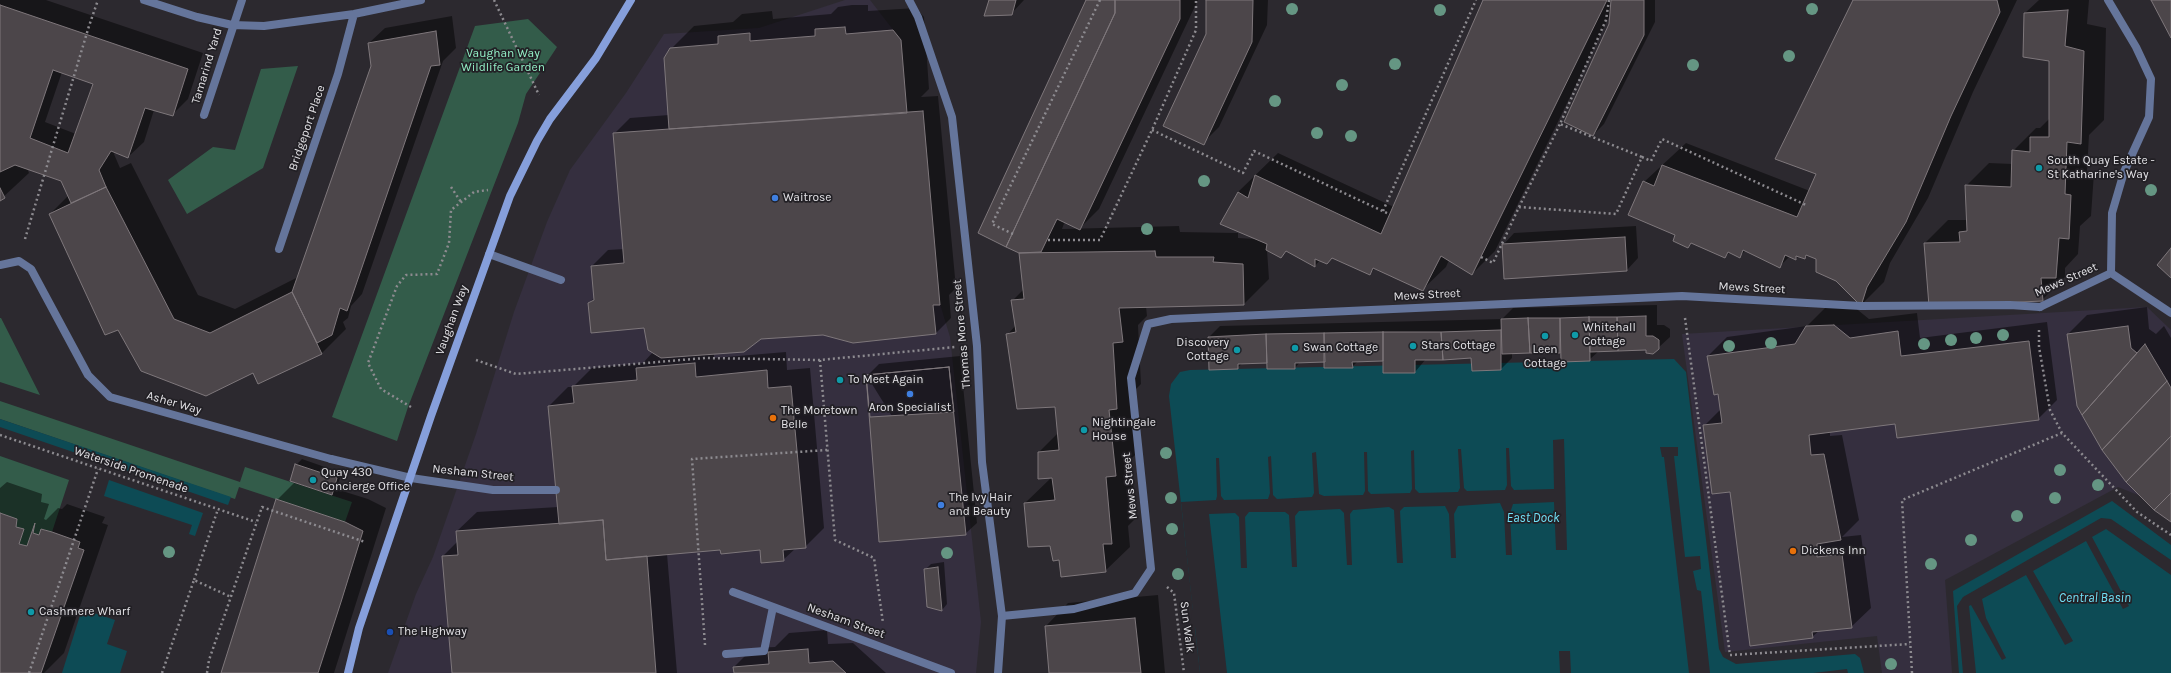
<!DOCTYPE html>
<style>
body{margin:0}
canvas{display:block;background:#2c292f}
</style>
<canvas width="2171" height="673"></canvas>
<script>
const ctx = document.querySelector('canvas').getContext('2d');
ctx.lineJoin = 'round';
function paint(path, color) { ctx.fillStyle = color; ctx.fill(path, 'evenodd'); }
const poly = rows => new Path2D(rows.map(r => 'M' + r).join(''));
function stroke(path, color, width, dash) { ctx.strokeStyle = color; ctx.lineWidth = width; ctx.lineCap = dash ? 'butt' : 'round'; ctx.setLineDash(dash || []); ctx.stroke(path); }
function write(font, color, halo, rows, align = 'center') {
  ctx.font = font + ' Karla,sans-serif'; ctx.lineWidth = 3.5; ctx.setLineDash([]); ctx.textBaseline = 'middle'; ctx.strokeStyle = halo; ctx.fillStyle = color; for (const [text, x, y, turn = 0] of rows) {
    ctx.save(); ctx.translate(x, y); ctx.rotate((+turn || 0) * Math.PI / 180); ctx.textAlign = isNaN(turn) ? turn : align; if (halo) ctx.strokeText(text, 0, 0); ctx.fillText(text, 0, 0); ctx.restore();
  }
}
paint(poly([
 [845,0,870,0,901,40,907,112,923,111,940,304,950,337,981,622,976,673,388,673,416,594,433,557,476,434,514,312,547,222,570,170,626,93,664,34,759,28],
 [2147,307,2171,330,2171,508,2118,487,1945,580,1952,673,1882,673,1877,636,1725,652,1682,334]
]), '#352f3f');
paint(poly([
 [528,19,557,47,526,94,518,123,408,407,397,441,332,417,475,26],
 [298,66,263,168,187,214,168,180,213,147,235,150,261,69],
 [0,318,1,318,40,395,0,382],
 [0,401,240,482,245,467,352,502,345,522,239,487,235,499,0,419],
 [0,456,69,480,52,532,42,529,39,535,33,533,34,526,27,546,19,544,24,529,16,527,17,519,0,513]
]), '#335c4a');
paint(poly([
 [1674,359,1686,372,1719,649,1723,657,1736,664,1855,654,1860,658,1864,673,1200,673,1169,396,1171,384,1180,372,1190,370],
 [0,419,231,497,228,505,0,427],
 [109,480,203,513,195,536,189,534,192,525,104,496],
 [2112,501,2171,545,2171,673,1959,673,1953,591],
 [82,609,115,620,107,644,127,651,120,673,62,673]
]), '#0d4b55');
paint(poly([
 [1564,439,1567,550,1556,550,1554,502,1513,504,1510,513,1512,555,1506,555,1504,512,1500,503,1458,506,1454,514,1456,558,1451,558,1449,514,1445,506,1404,507,1400,511,1403,563,1397,563,1394,510,1389,507,1353,510,1350,514,1352,565,1347,565,1344,513,1340,509,1299,511,1295,516,1297,567,1292,567,1289,515,1285,512,1249,512,1245,517,1247,568,1241,568,1239,517,1235,513,1209,514,1227,673,1200,673,1195,627,1192,627,1191,613,1193,612,1181,502,1216,500,1217,496,1216,458,1219,458,1221,496,1224,500,1268,499,1270,493,1268,457,1271,456,1273,495,1277,499,1312,497,1314,493,1312,453,1316,452,1319,494,1324,496,1363,495,1365,491,1364,452,1367,452,1368,491,1371,494,1410,493,1412,489,1411,451,1414,450,1415,489,1419,493,1458,492,1460,488,1458,449,1461,449,1464,488,1467,491,1505,490,1507,485,1506,448,1509,448,1511,486,1514,490,1554,489,1553,440],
 [1660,447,1678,447,1678,456,1674,456,1685,557,1700,556,1701,569,1693,571,1697,590,1701,591,1710,673,1689,673,1664,457,1662,457],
 [2101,518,2111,519,2171,560,2171,575,2106,529,2092,537,2129,606,2123,609,2086,541,2033,571,2073,641,2065,645,2026,575,1982,599,1986,618,2006,658,2002,660,1971,605,1969,606,1976,673,1963,673,1957,606,1963,597],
 [1559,651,1570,651,1571,673,1560,673],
 [1847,669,1848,673,1813,673]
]), '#2c292f');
paint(poly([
 [0,0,46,0,203,53,188,99,172,115,154,110,144,142,128,157,115,152,114,154,120,168,131,163,198,295,235,309,298,277,372,66,369,43,385,28,452,16,456,48,443,61,362,294,351,306,348,318,343,322,346,329,322,353,259,383,254,372,119,329,50,214,69,195,62,180,27,168,29,173,0,200],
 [62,72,94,83,76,134,45,122],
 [990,0,1024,0,1011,14],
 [1087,0,1198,0,1099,209,1080,228,1065,221,1062,229,1179,226,1180,232,1238,233,1238,238,1257,239,1221,223,1238,192,1278,153,1394,207,1484,0,1655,0,1655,22,1604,124,1593,135,1610,15,1495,251,1472,274,1449,260,1446,267,1423,289,1375,268,1370,274,1333,257,1320,260,1315,266,1287,251,1281,256,1267,250,1269,279,1244,304,1146,306,1147,316,1138,325,1141,384,1134,391,1140,450,1131,459,1136,518,1128,526,1130,547,1105,571,1060,559,1025,503,1052,477,1039,452,1058,433,1055,406,1007,335,1016,325,1012,301,1024,289,1020,252],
 [1207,0,1268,0,1267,25,1219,127,1203,143],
 [1854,0,2017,0,1973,92,1928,198,1890,263,1884,282,1861,305,1817,258,1809,255,1805,258,1799,256,1796,259,1790,256,1780,266,1746,250,1739,257,1730,252,1725,257,1693,242,1688,247,1676,235,1644,182,1686,143,1810,191,1817,173],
 [2039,0,2089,0,2087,24,2106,28,2104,120,2089,135,2087,171,2094,173,2091,216,2080,226,2078,254,2065,268,2065,277,2042,300,1925,243,1948,220,1967,220,1966,186,1989,163,2013,164,2013,151,2036,128,2040,128,2050,118,2050,60,2025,13],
 [852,5,868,5,868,11,916,8,924,17,929,89,921,97,938,96,956,288,949,295,951,318,936,333,823,334,760,338,714,353,714,358,786,352,787,370,810,368,824,528,805,547,796,548,783,560,761,549,721,549,667,554,677,673,453,673,443,556,458,541,457,531,477,512,558,507,549,406,568,387,573,387,592,368,643,363,653,352,645,327,589,303,595,297,592,266,608,250,624,249,614,134,630,118,669,115,671,49,694,26,733,22,742,14,772,11,773,19,831,14,838,7],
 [1636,226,1638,258,1627,270,1505,278,1503,245,1514,233],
 [1657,305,1657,325,1664,325,1670,329,1670,337,1658,348,1599,351,1589,360,1561,352,1512,353,1512,358,1501,369,1472,357,1426,359,1415,372,1384,360,1358,361,1352,367,1326,361,1300,362,1295,368,1268,362,1243,363,1237,368,1210,369,1209,337,1220,326,1502,319,1513,308],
 [1853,306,1869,319,1917,313,1920,338,2047,322,2057,400,2038,419,1896,423,1830,431,1830,436,1842,435,1859,520,1842,537,1861,535,1871,608,1851,627,1820,630,1812,637,1731,490,1704,426,1721,409,1719,393,1708,356,1727,337,1807,326,1826,307],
 [2147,307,2149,329,2156,334,2164,326,2171,338,2171,521,2103,450,2078,406,2068,334,2087,315],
 [960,356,977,523,965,534,867,376,879,364],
 [302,459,342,473,336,489,368,499,386,508,334,673,222,673,277,500,295,482,296,465],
 [7,482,42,494,41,502,49,504,44,519,46,520,58,508,62,509,67,504,105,517,102,523,108,525,64,653,44,673,0,673,0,488],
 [944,562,947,604,942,610,925,570,931,564],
 [1158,595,1165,673,1050,673,1046,626,1068,603],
 [827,630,828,644,853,643,886,673,735,673,734,667,753,648,775,647,789,633]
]), '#0007');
const building = poly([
 [989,0,1016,0,1012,15,984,16,989,0],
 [1086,0,1115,0,1115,13,1006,247,978,233,1086,0],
 [1115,0,1180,0,1180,19,1080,230,1057,219,1041,252,1019,253,1006,247,1115,13,1115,0],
 [1206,0,1253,0,1252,42,1204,145,1163,126,1206,34,1206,0],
 [1483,0,1607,0,1472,275,1441,256,1423,291,1373,268,1370,275,1332,258,1327,264,1315,259,1315,267,1286,251,1281,258,1266,250,1267,244,1220,224,1238,192,1248,198,1255,175,1381,234,1483,0],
 [1611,0,1644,0,1644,35,1593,136,1564,122,1609,24,1611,0],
 [1853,0,1997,0,2000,12,1951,116,1906,222,1867,287,1861,306,1836,281,1816,272,1816,259,1806,255,1805,259,1796,256,1796,260,1785,255,1780,268,1743,250,1740,258,1728,252,1725,258,1691,243,1688,248,1673,241,1675,235,1628,215,1643,181,1654,186,1662,165,1797,217,1816,174,1775,159,1853,0],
 [2151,0,2171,0,2171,38,2151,0],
 [0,5,188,69,173,116,145,108,128,158,111,151,99,170,106,187,71,203,61,181,15,165,0,172,0,5],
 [53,70,93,84,68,153,30,138,53,70],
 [2068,10,2065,46,2084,51,2081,144,2067,142,2065,194,2071,195,2069,239,2059,238,2056,278,2041,278,2043,301,1929,306,1924,243,1960,242,1959,232,1967,231,1965,185,2011,187,2012,150,2030,152,2030,137,2049,137,2049,61,2023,57,2024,13,2068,10],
 [845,27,846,34,893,30,901,40,907,113,669,129,664,58,670,48,718,44,718,36,750,33,750,41,815,36,815,29,845,27],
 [436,31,440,65,431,66,347,311,340,308,332,335,317,343,292,292,371,66,368,43,436,31],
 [923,111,940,305,933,305,936,334,853,343,823,335,761,339,744,352,661,358,648,350,644,328,591,333,588,303,594,300,591,266,624,263,613,133,923,111],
 [106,187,174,319,210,333,292,292,322,354,258,384,253,373,206,396,141,371,118,330,105,335,49,214,106,187],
 [0,188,5,198,0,201,0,188],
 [1625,237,1627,271,1504,279,1502,244,1625,237],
 [2171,248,2171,278,2157,265,2171,248],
 [1155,251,1156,257,1214,257,1213,262,1243,264,1244,305,1119,308,1123,342,1113,343,1117,409,1109,410,1116,476,1106,477,1112,544,1103,544,1106,572,1061,577,1059,560,1053,561,1050,546,1028,547,1024,503,1055,500,1052,478,1038,479,1038,452,1059,450,1055,407,1017,409,1006,334,1016,332,1011,300,1024,299,1019,253,1155,251],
 [1646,316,1646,336,1653,336,1659,340,1659,349,1653,354,1646,353,1646,350,1618,351,1617,317,1646,316],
 [1589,317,1617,317,1618,351,1590,352,1589,317],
 [1589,317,1590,361,1561,362,1560,318,1589,317],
 [1528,318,1560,318,1560,353,1530,353,1528,318],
 [1528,318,1530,353,1502,354,1501,319,1528,318],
 [1834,325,1850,338,1898,331,1901,356,2029,341,2039,420,1897,438,1895,424,1809,435,1811,455,1824,454,1841,540,1817,544,1817,557,1842,554,1852,628,1812,632,1813,638,1750,646,1730,492,1712,494,1703,425,1722,423,1718,394,1714,395,1707,356,1795,344,1806,326,1834,325],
 [2128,326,2131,348,2137,353,2082,415,2077,406,2067,334,2128,326],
 [1501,330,1501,370,1472,371,1471,358,1443,360,1441,332,1501,330],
 [1383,332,1441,332,1443,360,1415,360,1415,373,1383,373,1383,332],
 [1383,332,1383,361,1352,362,1353,368,1324,368,1324,333,1383,332],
 [1324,333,1325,362,1295,363,1295,369,1267,369,1266,334,1324,333],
 [1266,334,1267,363,1238,364,1238,369,1209,370,1208,337,1266,334],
 [2145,344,2167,381,2102,450,2082,415,2145,344],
 [695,363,696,377,767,370,768,388,791,386,806,548,783,550,784,561,761,563,760,550,721,554,720,550,606,560,603,520,559,524,548,406,574,403,572,386,637,380,636,368,695,363],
 [949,367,966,535,879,542,866,375,949,367],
 [949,367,954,412,870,417,866,375,949,367],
 [2167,381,2171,388,2171,436,2126,482,2102,450,2167,381],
 [2171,436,2171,493,2154,510,2126,482,2171,436],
 [295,464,337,478,332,495,290,481,295,464],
 [2171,493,2171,522,2154,510,2171,493],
 [276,499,345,522,363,531,341,602,318,673,221,673,276,499],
 [0,513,17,519,16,527,24,529,19,544,27,546,35,523,33,533,39,535,41,529,52,532,80,542,78,548,84,550,41,673,0,673,0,513],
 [603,520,606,560,647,556,656,673,452,673,442,556,458,555,456,531,603,520],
 [938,567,942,611,927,607,924,569,938,567],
 [1135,618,1141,673,1049,673,1045,626,1135,618],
 [808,649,809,663,833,661,846,673,734,673,733,667,769,664,768,652,808,649]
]);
paint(building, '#4c464a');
stroke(building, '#7e777b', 1);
stroke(poly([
 [494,0,539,95],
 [1609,0,1606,20,1560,124,1642,157],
 [1152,130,1243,173,1254,151,1389,214],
 [451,187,461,202],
 [1519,207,1560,124],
 [1383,211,1476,0],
 [1013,234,992,224,1100,0],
 [25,239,89,26,98,0],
 [1048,240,1100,240,1152,130,1196,30,1196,0],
 [1481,257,1493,263,1519,207,1616,214,1642,157,1651,161,1662,139,1806,205],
 [1685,318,1730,655,1910,644],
 [2039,330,2039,347,2050,410,2062,433,2137,512,2171,535],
 [476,360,516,374,705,358,820,360,955,347],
 [820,360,835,540,874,558,883,623],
 [411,407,381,389,368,363,397,286,406,275,437,274,449,243,451,210,474,192,488,190],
 [0,435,256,522],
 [194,580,218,509],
 [1167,587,1174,593,1184,673],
 [705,645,692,459,827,450],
 [29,673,98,469],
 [162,673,194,580,231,597],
 [207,673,209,660,262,507,365,542],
 [1912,673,1902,500,2062,433]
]), '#8d8b90', 2.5, [2, 3]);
stroke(poly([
 [489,254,561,280],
 [0,265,19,261,31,269,88,375,110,397,331,459],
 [411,478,493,490,556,490],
 [733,592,951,673],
 [1002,616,1074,609,1135,593,1151,569,1131,378,1148,324,1171,319,1682,296,1861,306,2010,305,2040,307],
 [726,654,764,651,773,607]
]), '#65759b', 8);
stroke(poly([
 [144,0,197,17,232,25,264,26,354,14,421,0],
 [909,0,918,17,952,117,977,346,982,462,1002,616,998,673],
 [2108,0,2136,47,2151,79,2149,117,2124,172,2112,213,2111,273],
 [204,115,242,0],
 [279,249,338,74,354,14],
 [2111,273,2171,313],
 [2040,307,2111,273],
 [331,459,411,478]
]), '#65759b', 8);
stroke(poly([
 [348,673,359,628,431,416,510,196,537,141,550,119,596,58,631,0]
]), '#869fdb', 8);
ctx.fillStyle = '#659683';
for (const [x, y] of [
 [1292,9],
 [1812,9],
 [1440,10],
 [1789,56],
 [1395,64],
 [1693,65],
 [1342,85],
 [1275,101],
 [1317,133],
 [1351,136],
 [1204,181],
 [2151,190],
 [1147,229],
 [2003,335],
 [1976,338],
 [1951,340],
 [1771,343],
 [1924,344],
 [1729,346],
 [1166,453],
 [2060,470],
 [2098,485],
 [1171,498],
 [2055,498],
 [2017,516],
 [1172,529],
 [1971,540],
 [169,552],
 [947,553],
 [1931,564],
 [1178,574],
 [1891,664]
]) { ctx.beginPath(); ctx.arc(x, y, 6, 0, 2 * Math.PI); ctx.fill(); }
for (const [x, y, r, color] of [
 [2039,168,4,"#0f9aa8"],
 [775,198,4,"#3f7fe0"],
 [1575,335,4,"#0f9aa8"],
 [1545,336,4,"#0f9aa8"],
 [1413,346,4,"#0f9aa8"],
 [1295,348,4,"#0f9aa8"],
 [1237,350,4,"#0f9aa8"],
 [840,380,4,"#0f9aa8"],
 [910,394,4,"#3f7fe0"],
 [773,418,4,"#e8710a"],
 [1084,430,4,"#0f9aa8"],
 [313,480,4,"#0f9aa8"],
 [941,505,4,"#3f7fe0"],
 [1793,551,4,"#e8710a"],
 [31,612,4,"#0f9aa8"],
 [390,632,4,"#1a4fb4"]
]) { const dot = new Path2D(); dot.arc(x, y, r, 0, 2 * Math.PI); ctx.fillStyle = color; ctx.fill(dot); stroke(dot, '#222025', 1.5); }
write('12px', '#93f0c7', '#222025', [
 ["Vaughan Way",503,54],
 ["Wildlife Garden",503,68]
]);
write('12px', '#e3e2e6', '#222025', [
 ["Tamarind Yard",207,66,-73],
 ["Bridgeport Place",307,128,-71],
 ["Mews Street",2066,280,-24],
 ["Mews Street",1752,288,3],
 ["Mews Street",1427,295,-3],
 ["Vaughan Way",452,320,-70],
 ["Thomas More Street",962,334,-95],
 ["Asher Way",174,403,16],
 ["Waterside Promenade",131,470,19],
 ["Nesham Street",473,473,6],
 ["Mews Street",1130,486,-96],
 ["Nesham Street",846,621,20],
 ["Sun Walk",1187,627,83]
]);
write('12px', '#e3e2e6', '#222025', [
 ["South Quay Estate -",2047,161],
 ["St Katharine's Way",2047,175],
 ["Waitrose",783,198],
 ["Whitehall",1583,328],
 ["Cottage",1583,342],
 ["Discovery",1229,343,"right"],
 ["Cottage",1229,357,"right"],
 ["Stars Cottage",1421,346],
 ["Swan Cottage",1303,348],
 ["Leen",1545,350,"center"],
 ["Cottage",1545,364,"center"],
 ["To Meet Again",848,380],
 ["Aron Specialist",910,408,"center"],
 ["The Moretown",781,411],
 ["Belle",781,425],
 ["Nightingale",1092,423],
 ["House",1092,437],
 ["Quay 430",321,473],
 ["Concierge Office",321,487],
 ["The Ivy Hair",949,498],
 ["and Beauty",949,512],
 ["Dickens Inn",1801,551],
 ["Cashmere Wharf",39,612],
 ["The Highway",398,632]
], 'left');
write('italic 13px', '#70e0f6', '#222025', [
 ["East Dock",1533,518],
 ["Central Basin",2095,598]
]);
</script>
